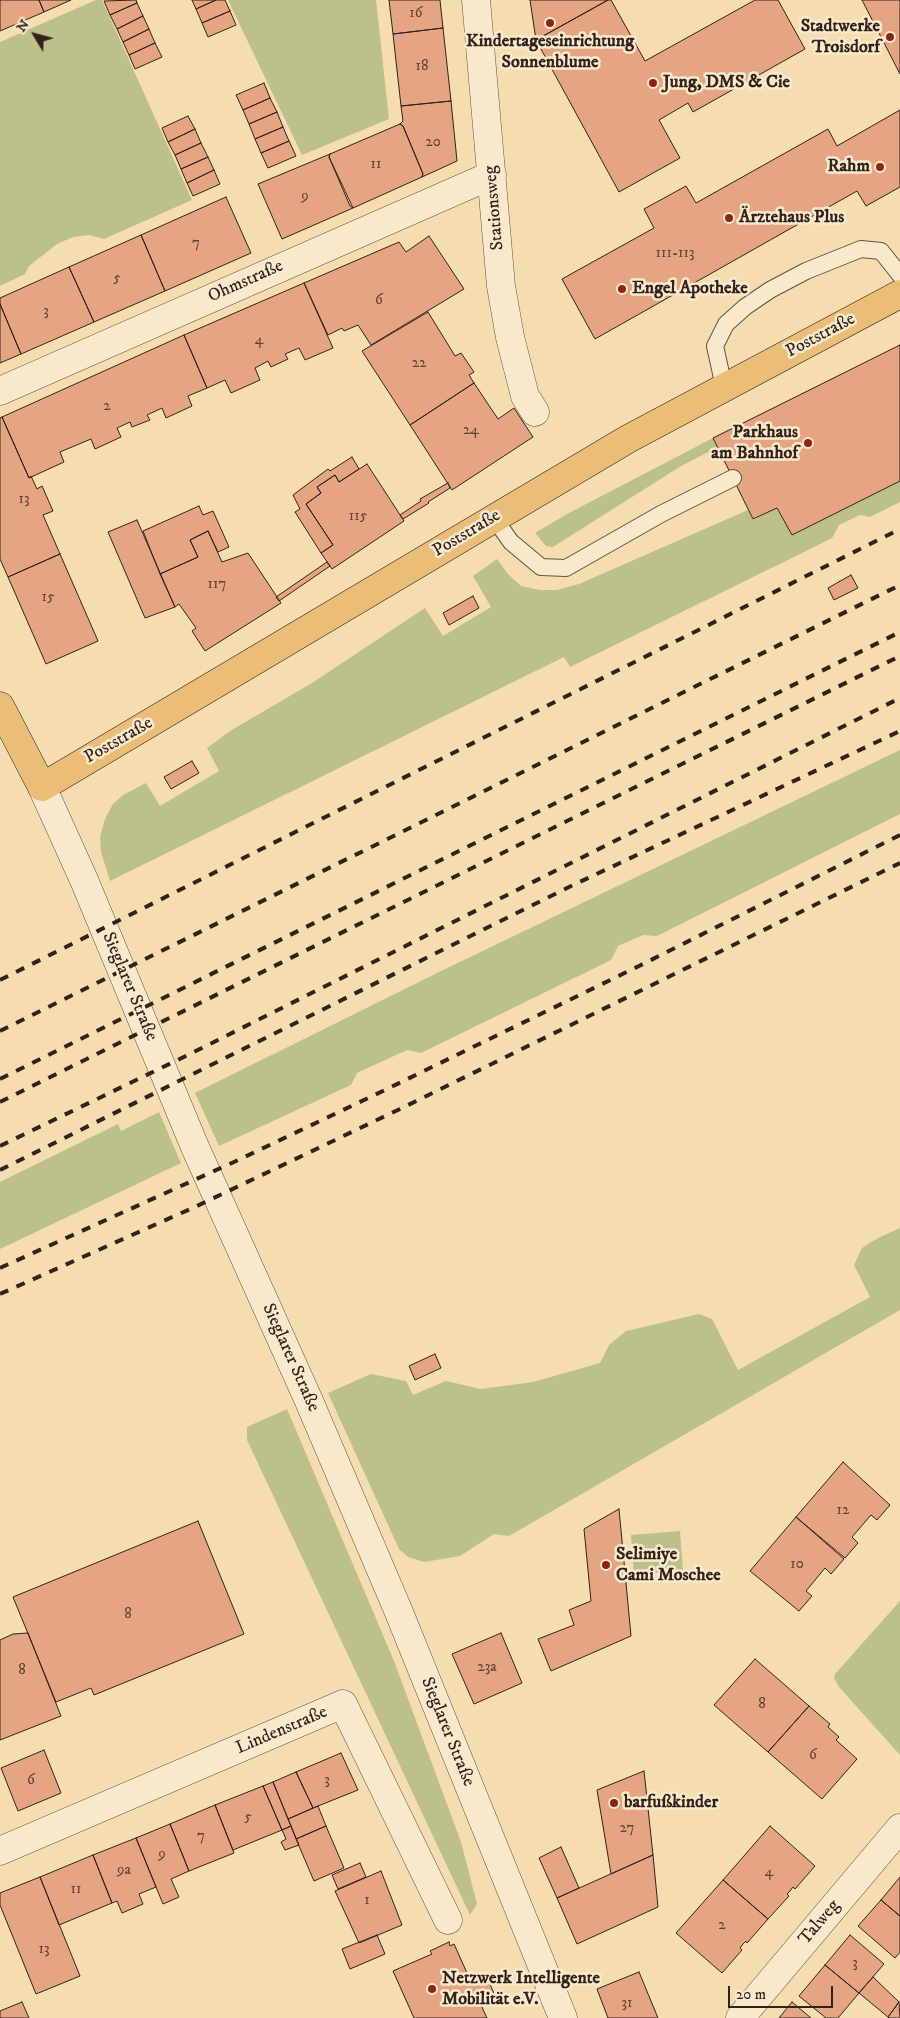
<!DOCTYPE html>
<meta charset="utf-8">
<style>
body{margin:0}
#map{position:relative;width:900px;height:2018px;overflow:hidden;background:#f5ddb0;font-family:"IM FELL DW Pica",serif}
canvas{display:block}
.north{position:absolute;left:10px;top:10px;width:50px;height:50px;-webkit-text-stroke:4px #f8e9cc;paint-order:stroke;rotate:307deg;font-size:14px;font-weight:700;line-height:20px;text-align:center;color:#32221a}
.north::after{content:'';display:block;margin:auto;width:18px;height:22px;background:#32221a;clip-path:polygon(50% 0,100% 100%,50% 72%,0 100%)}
.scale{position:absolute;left:728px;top:1986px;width:105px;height:22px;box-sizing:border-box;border:2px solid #32221a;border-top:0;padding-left:6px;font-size:15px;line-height:18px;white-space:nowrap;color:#32221a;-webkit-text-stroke:4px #f8e9cc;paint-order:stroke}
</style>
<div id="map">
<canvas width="900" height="2018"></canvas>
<div class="north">N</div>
<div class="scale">20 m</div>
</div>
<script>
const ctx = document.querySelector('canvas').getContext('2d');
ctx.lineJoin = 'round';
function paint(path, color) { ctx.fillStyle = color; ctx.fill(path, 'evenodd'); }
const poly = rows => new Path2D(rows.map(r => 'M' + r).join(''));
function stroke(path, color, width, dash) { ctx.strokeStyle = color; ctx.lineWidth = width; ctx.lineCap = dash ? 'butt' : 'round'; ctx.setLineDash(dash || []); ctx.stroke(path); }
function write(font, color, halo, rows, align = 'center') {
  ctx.font = font + ' "IM FELL DW Pica",serif'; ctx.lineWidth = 5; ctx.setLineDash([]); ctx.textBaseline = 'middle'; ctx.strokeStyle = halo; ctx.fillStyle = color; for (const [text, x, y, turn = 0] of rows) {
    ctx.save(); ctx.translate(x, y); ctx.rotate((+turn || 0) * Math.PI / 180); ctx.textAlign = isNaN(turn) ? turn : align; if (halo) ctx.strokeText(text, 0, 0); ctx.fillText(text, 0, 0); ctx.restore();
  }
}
paint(poly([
 [96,0,102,0,192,200,104,239,89,235,73,237,57,244,29,266,25,274,0,286,0,42],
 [228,0,376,0,389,119,302,155],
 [713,438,718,447,681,466,553,547,546,546,535,533,567,514],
 [900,481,900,502,870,517,860,515,839,525,832,538,800,554,570,667,564,657,110,881,101,852,100,837,105,819,113,804,123,795,146,783,160,806,219,771,207,748,230,731,312,683,425,608,443,636,491,607,473,576,497,559,508,574,521,586,540,590,557,590,579,584,748,510,753,520,777,508,792,535],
 [900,750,900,814,657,936,643,935,618,946,611,960,421,1053,407,1050,357,1073,351,1085,219,1146,195,1093,437,973],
 [159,1112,181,1163,0,1249,0,1182,118,1124,121,1131],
 [900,1228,900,1310,509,1536,494,1534,460,1556,424,1562,408,1557,399,1549,328,1393,371,1374,406,1381,413,1395,446,1381,481,1389,533,1382,600,1363,609,1345,626,1331,699,1314,712,1319,738,1370,870,1297,854,1265,862,1248,878,1238],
 [287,1409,394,1661,461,1842,477,1904,470,1915,247,1440,247,1427],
 [680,1531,683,1571,634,1574,631,1535],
 [900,1601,900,1755,839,1687,834,1678,835,1674]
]), '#bcc18b');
const building = poly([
 [0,0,39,0,44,12,0,31,0,0],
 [39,0,71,0,44,12,39,0],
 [136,0,137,3,110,15,104,1,136,0],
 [192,0,216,0,196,9,192,0],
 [216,0,225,0,230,11,202,23,196,9,216,0],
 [389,0,440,0,443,28,393,34,389,0],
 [530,0,608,0,536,40,530,0],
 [608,0,611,0,645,61,755,0,778,0,805,49,693,112,688,103,659,120,680,158,619,192,536,40,608,0],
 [862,0,900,0,900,74,862,0],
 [137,3,143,16,117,29,110,15,137,3],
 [230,11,236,25,208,37,202,23,230,11],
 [143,16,149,29,123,42,117,29,143,16],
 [443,28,451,101,401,106,393,34,443,28],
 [149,29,155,43,129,55,123,42,149,29],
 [155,43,162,57,135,69,129,55,155,43],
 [264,83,270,98,243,110,236,95,264,83],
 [270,98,277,112,249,124,243,110,270,98],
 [451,101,457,161,422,177,423,174,403,126,400,124,403,121,401,106,451,101],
 [900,110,900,187,866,206,857,191,595,339,562,279,654,228,644,209,686,186,696,203,828,129,837,146,900,110],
 [277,112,283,127,255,139,249,124,277,112],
 [188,116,195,129,168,142,162,128,188,116],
 [400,124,403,126,423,174,422,177,353,208,350,206,329,157,330,154,400,124],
 [283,127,289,141,261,153,255,139,283,127],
 [195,129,201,143,175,155,168,142,195,129],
 [289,141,296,156,268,168,261,153,289,141],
 [201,143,208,157,181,169,175,155,201,143],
 [330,154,329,157,353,208,282,239,258,184,330,154],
 [208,157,214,170,187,183,181,169,208,157],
 [214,170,220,184,193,196,187,183,214,170],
 [226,197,251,253,165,291,141,235,226,197],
 [141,235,165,291,94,322,69,267,141,235],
 [429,236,464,289,371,345,358,325,344,331,342,328,328,335,304,283,399,242,406,252,429,236],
 [69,267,94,322,21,354,0,304,0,298,69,267],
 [304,283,333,348,305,360,299,348,285,354,288,359,271,367,268,361,255,368,260,380,231,393,225,380,207,388,184,335,304,283],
 [0,304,21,354,0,363,0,304],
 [428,312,455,356,461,353,474,372,469,375,474,383,410,425,362,351,428,312],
 [184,335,207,388,188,396,192,406,166,418,162,408,147,415,150,420,132,427,130,422,117,428,121,437,95,449,91,439,60,452,64,462,29,478,2,417,184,335],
 [900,345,900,481,792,535,777,508,753,519,713,438,900,345],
 [474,383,498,419,514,408,533,437,452,490,410,425,474,383],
 [2,417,29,478,31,476,37,489,42,486,53,511,43,515,60,554,8,577,0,559,0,418,2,417],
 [352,457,359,469,339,482,335,475,317,487,321,493,306,504,333,545,321,553,295,512,300,509,293,495,328,469,330,471,352,457],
 [367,464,404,521,332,569,321,553,333,545,306,504,321,493,317,487,335,475,339,482,367,464],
 [448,483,450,488,428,502,429,503,403,519,400,515,421,501,420,499,448,483],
 [199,506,203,515,213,511,229,547,218,552,208,531,190,540,198,557,160,574,143,531,199,506],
 [137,520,175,607,145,618,108,532,137,520],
 [208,531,222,562,248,553,281,603,205,651,192,631,196,628,179,604,175,607,160,574,198,557,190,540,208,531],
 [60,554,98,641,46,664,8,577,60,554],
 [327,562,330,566,279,601,276,597,327,562],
 [851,575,858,588,834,600,828,588,851,575],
 [473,596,479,608,449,625,443,613,473,596],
 [192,761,199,773,171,789,164,777,192,761],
 [435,1354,441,1368,415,1380,409,1366,435,1354],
 [843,1462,890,1505,877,1520,871,1515,852,1537,858,1543,845,1558,796,1517,843,1462],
 [619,1509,631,1636,551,1671,538,1639,574,1625,569,1610,591,1601,584,1529,619,1509],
 [796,1517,844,1559,831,1574,825,1568,806,1591,812,1596,799,1611,750,1571,796,1517],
 [198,1521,244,1634,94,1695,91,1688,56,1702,13,1597,198,1521],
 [28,1633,61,1716,0,1740,0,1640,13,1634,28,1633],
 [501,1633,522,1683,474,1704,452,1654,501,1633],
 [755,1659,809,1706,768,1752,714,1705,755,1659],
 [809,1706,830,1724,828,1727,839,1737,836,1740,857,1759,822,1799,768,1752,809,1706],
 [44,1750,61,1793,18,1811,1,1768,44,1750],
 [341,1753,358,1790,313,1808,296,1772,341,1753],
 [644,1771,653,1855,611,1874,597,1790,644,1771],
 [296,1772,313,1808,288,1819,273,1782,296,1772],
 [273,1782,291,1826,282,1830,263,1786,273,1782],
 [263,1786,282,1830,233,1850,215,1805,263,1786],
 [215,1805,234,1853,189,1871,170,1824,215,1805],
 [318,1806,326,1826,296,1839,288,1819,318,1806],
 [170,1824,189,1871,171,1879,179,1897,163,1904,136,1838,170,1824],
 [291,1826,299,1845,285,1850,281,1842,286,1839,282,1830,291,1826],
 [326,1826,344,1868,314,1881,296,1839,326,1826],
 [770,1826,815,1866,795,1889,793,1887,790,1891,787,1894,789,1896,768,1919,723,1880,770,1826],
 [136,1838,156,1887,139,1894,143,1904,122,1913,117,1901,112,1903,93,1855,136,1838],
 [561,1847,579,1888,557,1898,539,1858,561,1847],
 [93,1855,112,1903,59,1925,40,1877,93,1855],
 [653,1855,658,1907,577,1944,557,1898,653,1855],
 [360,1863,366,1877,338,1889,332,1875,360,1863],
 [381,1871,402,1925,359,1943,335,1891,381,1871],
 [40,1877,80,1976,36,1994,0,1905,0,1893,40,1877],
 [900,1877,900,1916,881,1900,900,1877],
 [723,1880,768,1919,747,1943,746,1941,743,1944,740,1948,742,1950,722,1973,676,1933,723,1880],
 [881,1900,900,1916,900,1952,895,1958,858,1926,881,1900],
 [377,1935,385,1954,350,1969,342,1949,377,1935],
 [850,1935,884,1964,859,1993,825,1965,850,1935],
 [449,1942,450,1946,454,1944,472,1984,487,1977,495,1996,480,2003,487,2018,414,2018,393,1971,432,1954,430,1951,449,1942],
 [825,1965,859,1993,838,2018,826,2018,799,1996,825,1965],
 [639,1972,658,2018,608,2018,597,1989,639,1972],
 [873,1977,899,2002,888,2017,859,1993,873,1977],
 [22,2002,29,2018,0,2018,0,2011,22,2002],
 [792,2002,811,2018,779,2018,792,2002],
 [899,2002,900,2018,889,2018,888,2017,899,2002]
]);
paint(building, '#e5a582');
stroke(building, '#32221a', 1);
const service = poly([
 [724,387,715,346,726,324,745,307,770,290,806,271,861,249,881,251,900,275],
 [494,518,511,542,541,567,566,568,661,514,733,478]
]);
const minor = poly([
 [476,0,501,286,510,337,525,396,535,412],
 [0,391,492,175],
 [0,1851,343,1704,448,1920],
 [740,2018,900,1828]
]);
const tertiary = poly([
 [42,787,84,880,195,1147,309,1401,398,1610,563,2018]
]);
const primary = poly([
 [0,706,42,787,628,439,900,294]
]);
stroke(service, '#635140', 18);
stroke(minor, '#635140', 29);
stroke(tertiary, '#635140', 29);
stroke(primary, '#32221a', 29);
stroke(service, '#f8e9cc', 16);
stroke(minor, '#f8e9cc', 28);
stroke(tertiary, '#f8e9cc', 28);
stroke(primary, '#eabe78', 28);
stroke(poly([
 [0,980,900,529],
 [0,1031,900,585],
 [0,1079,900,632],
 [0,1102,900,656],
 [0,1146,190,1054,900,698],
 [0,1170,569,887,900,731],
 [0,1268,234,1162,387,1089,639,966,900,835],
 [0,1294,197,1206,400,1109,900,863]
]), '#32221a', 4, [9, 9]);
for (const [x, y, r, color] of [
 [550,23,5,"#8f2418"],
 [890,37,5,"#8f2418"],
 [653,83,5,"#8f2418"],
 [880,167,5,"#8f2418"],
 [729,218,5,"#8f2418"],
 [622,289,5,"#8f2418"],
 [808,443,5,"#8f2418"],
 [606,1565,5,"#8f2418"],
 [614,1803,5,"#8f2418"],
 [432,1989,5,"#8f2418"]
]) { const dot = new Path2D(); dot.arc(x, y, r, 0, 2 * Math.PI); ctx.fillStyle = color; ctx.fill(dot); stroke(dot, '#f8e9cc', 2); }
write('15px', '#5f4334', null, [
 ["16",416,14],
 ["18",422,67],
 ["20",433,143],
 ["11",376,165],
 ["9",305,197],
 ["7",196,244],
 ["111-113",675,254],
 ["5",117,279],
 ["6",379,301],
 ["3",46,312],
 ["4",259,341],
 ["22",419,364],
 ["2",107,407],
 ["24",471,431],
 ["13",24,500],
 ["115",358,517],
 ["117",217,585],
 ["15",48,598],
 ["12",843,1511],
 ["10",797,1565],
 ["8",128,1615],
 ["23a",487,1668],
 ["8",22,1671],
 ["8",762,1705],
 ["6",813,1756],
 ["6",31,1781],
 ["3",327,1781],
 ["5",248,1818],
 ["27",627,1829],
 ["7",201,1837],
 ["9",162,1855],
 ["9a",124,1871],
 ["4",769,1873],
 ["11",76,1890],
 ["1",367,1901],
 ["2",722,1926],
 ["13",44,1950],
 ["3",855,1964],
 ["31",627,2004]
]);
write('bold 18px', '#32221a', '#f8e9cc', [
 ["Stadtwerke",880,27,"right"],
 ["Troisdorf",880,48,"right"],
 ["Kindertageseinrichtung",550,42,"center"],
 ["Sonnenblume",550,63,"center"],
 ["Jung, DMS & Cie",663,83],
 ["Rahm",870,167,"right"],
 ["Ärztehaus Plus",739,218],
 ["Engel Apotheke",632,289],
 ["Parkhaus",798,433,"right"],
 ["am Bahnhof",798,454,"right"],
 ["Selimiye",616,1555],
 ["Cami Moschee",616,1576],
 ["barfußkinder",624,1803],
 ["Netzwerk Intelligente",442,1979],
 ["Mobilität e.V.",442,2000]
], 'left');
write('18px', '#32221a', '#f8e9cc', [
 ["Stationsweg",495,208,-95],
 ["Ohmstraße",246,282,-24],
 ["Poststraße",821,336,-28],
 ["Poststraße",467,534,-31],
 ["Poststraße",119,741,-30],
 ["Sieglarer Straße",129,987,67],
 ["Sieglarer Straße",290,1358,66],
 ["Lindenstraße",282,1731,-23],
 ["Sieglarer Straße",447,1732,68],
 ["Talweg",820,1923,-50]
]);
</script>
